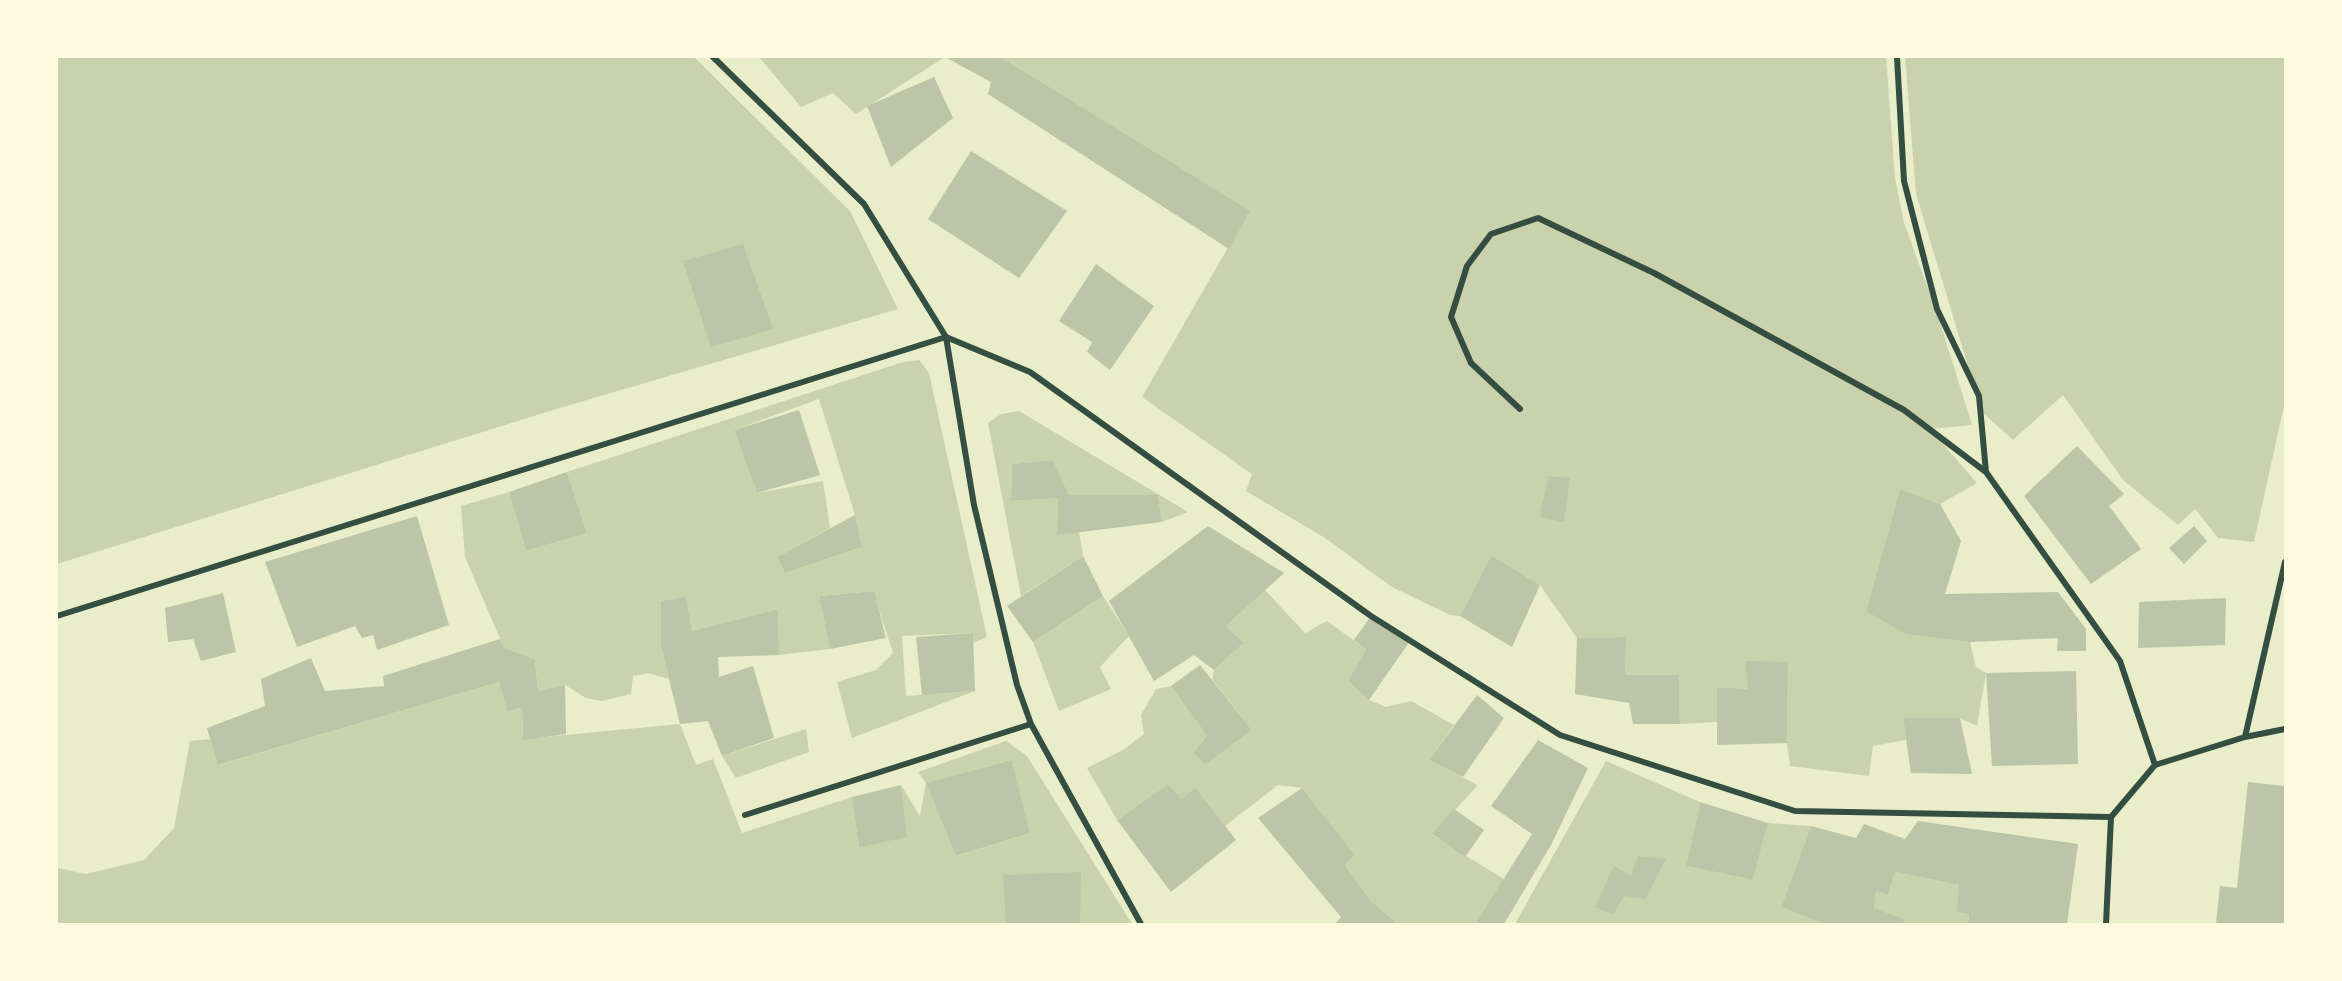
<!DOCTYPE html>
<style>
body{margin:0}
#map{position:relative;width:2342px;height:981px;overflow:hidden;background:#e9edc9;font-family:Lato,sans-serif}
canvas{display:block}
.frame{position:absolute;inset:0;border:58px solid #fefae0;pointer-events:none}
</style>
<div id="map">
<canvas width="2342" height="981"></canvas>
<div class="frame"></div>
</div>
<script>
const ctx = document.querySelector('canvas').getContext('2d');
ctx.lineJoin = 'round';
function paint(path, color) { ctx.fillStyle = color; ctx.fill(path, 'evenodd'); }
const poly = rows => new Path2D(rows.map(r => 'M' + r).join(''));
function stroke(path, color, width, dash) { ctx.strokeStyle = color; ctx.lineWidth = width; ctx.lineCap = dash ? 'butt' : 'round'; ctx.setLineDash(dash || []); ctx.stroke(path); }
paint(poly([
 [57,57,694,57,850,211,898,309,563,407,57,564],
 [759,57,945,57,856,114,833,93,801,107],
 [1001,57,1886,57,1895,178,1904,223,1938,316,1972,425,1930,429,1977,483,1940,504,1900,489,1866,611,1970,642,1976,667,1986,673,1977,726,1960,718,1903,718,1906,740,1873,746,1869,776,1790,766,1787,743,1788,662,1748,689,1717,687,1717,722,1680,724,1679,675,1625,675,1625,637,1577,638,1540,585,1491,555,1460,616,1450,615,1392,587,1325,538,1246,491,1252,474,1142,397,1249,211],
 [1905,57,2285,57,2285,401,2254,542,2218,538,2195,509,2178,525,2123,480,2063,395,2013,440,1982,412,1916,194],
 [919,360,929,373,987,637,973,643,972,633,902,636,906,696,975,691,852,738,837,682,876,670,893,653,873,591,819,596,830,649,779,655,778,609,692,631,686,596,661,601,661,646,669,679,648,673,633,676,631,694,602,701,586,698,565,685,538,691,535,659,504,648,465,557,461,506,509,492,526,551,587,533,567,472,903,362],
 [819,399,855,515,862,547,785,573,777,557,830,528,823,481,757,493,734,430],
 [1019,411,1188,512,1162,522,1158,495,1069,495,1053,460,1012,464,1011,501,1058,498,1057,535,1079,532,1083,556,1021,596,988,423,1001,414],
 [1265,590,1305,633,1327,621,1366,649,1348,681,1369,700,1386,707,1411,701,1454,725,1429,760,1478,785,1432,835,1504,879,1475,924,1398,924,1370,900,1345,865,1355,855,1302,788,1278,785,1225,826,1195,787,1182,799,1168,784,1117,820,1087,768,1123,750,1144,734,1141,715,1156,689,1171,686,1207,736,1193,753,1205,765,1252,730,1212,679,1214,670,1244,643,1226,626],
 [1103,596,1129,636,1100,667,1111,689,1059,711,1033,642],
 [499,682,507,712,522,707,523,739,680,724,696,765,713,759,742,833,852,797,859,848,906,837,901,785,920,816,926,783,918,772,1006,741,1027,756,1132,924,57,924,57,868,86,874,144,860,174,828,190,741,210,739,219,765],
 [1010,760,1030,833,957,856,927,783],
 [806,729,809,752,736,778,722,756],
 [1606,761,1700,802,1686,866,1753,880,1768,823,1811,826,1781,907,1825,924,1515,924],
 [1895,872,1959,885,1969,914,1968,924,1903,924,1905,919,1874,908,1876,891,1888,895]
]), '#cad2ad');
paint(poly([
 [945,57,1001,57,1250,211,1229,249,988,94,991,82],
 [934,77,953,118,891,167,867,106],
 [971,151,1067,211,1019,278,928,219],
 [743,244,773,329,711,347,683,261],
 [1096,264,1154,306,1110,370,1087,352,1092,342,1059,321],
 [799,410,820,475,757,493,734,430],
 [2077,446,2124,494,2109,506,2141,549,2091,584,2024,496],
 [1053,460,1069,495,1158,495,1162,522,1057,535,1058,498,1011,501,1012,464],
 [567,472,587,533,526,551,509,492],
 [1548,476,1570,478,1564,522,1540,517],
 [1900,489,1940,504,1961,541,1945,594,2058,592,2086,629,2086,651,2057,651,2058,638,1970,642,1906,634,1866,611],
 [855,515,862,547,785,573,777,557],
 [417,516,449,625,377,650,373,635,362,638,355,626,297,647,265,562],
 [1208,526,1284,573,1226,626,1244,643,1214,670,1194,655,1154,681,1109,601],
 [2194,526,2207,541,2184,564,2169,548],
 [1491,555,1540,585,1512,647,1460,616],
 [1083,556,1103,596,1033,642,1007,606],
 [874,591,886,638,830,649,819,596],
 [223,593,236,652,201,661,193,639,168,642,165,608],
 [686,596,692,631,778,609,779,655,718,657,719,677,753,666,774,738,722,756,708,721,680,724,661,646,661,601],
 [2226,598,2225,645,2138,648,2139,602],
 [1371,616,1410,641,1369,700,1348,681,1366,649,1354,640],
 [973,633,975,691,922,695,916,637],
 [1626,637,1625,675,1679,675,1680,724,1633,724,1629,703,1575,694,1577,638],
 [500,639,504,648,535,659,538,691,565,685,566,734,523,740,522,707,507,712,499,682,218,765,207,728,265,706,261,679,311,658,325,691,384,686,383,676],
 [1745,661,1788,662,1787,743,1717,745,1717,687,1748,689],
 [1200,665,1252,730,1205,765,1193,753,1207,736,1171,686],
 [2076,671,2078,764,1992,766,1986,673],
 [1477,695,1504,718,1463,777,1429,760],
 [1903,718,1960,718,1972,774,1911,773],
 [1538,740,1588,768,1551,845,1504,924,1475,924,1532,834,1491,806],
 [1011,760,1030,833,956,856,926,783],
 [2248,782,2285,786,2285,924,2216,924,2220,886,2237,888],
 [1168,784,1182,799,1195,787,1236,840,1171,892,1117,820],
 [901,785,907,837,859,848,852,797],
 [1302,788,1355,855,1345,865,1370,900,1398,924,1335,924,1341,917,1258,818],
 [1700,802,1768,823,1753,880,1686,866],
 [1454,809,1484,830,1465,857,1432,834],
 [1918,821,2078,844,2067,924,1968,924,1969,914,1957,912,1959,885,1895,872,1888,895,1876,891,1874,908,1905,919,1903,924,1825,924,1781,907,1811,826,1856,838,1864,824,1905,839],
 [1638,856,1666,859,1646,899,1624,896,1613,915,1595,907,1614,866,1631,876],
 [1081,872,1080,924,1006,924,1003,875]
]), '#bcc5a7');
stroke(poly([
 [713,57,864,204,946,337,974,505,1017,685,1031,724,1141,924],
 [1897,57,1904,181,1937,309,1979,396,1986,472],
 [946,337,1030,372,1371,616,1560,735,1795,811,2111,817],
 [1520,409,1471,363,1451,317,1467,266,1491,234,1538,218,1654,273,1904,410,1986,472,2120,661,2155,765],
 [57,616,946,337],
 [2245,737,2285,562],
 [2155,765,2245,737,2285,729],
 [745,815,1031,724],
 [2106,924,2111,817,2155,765]
]), '#344e41', 6);
</script>
